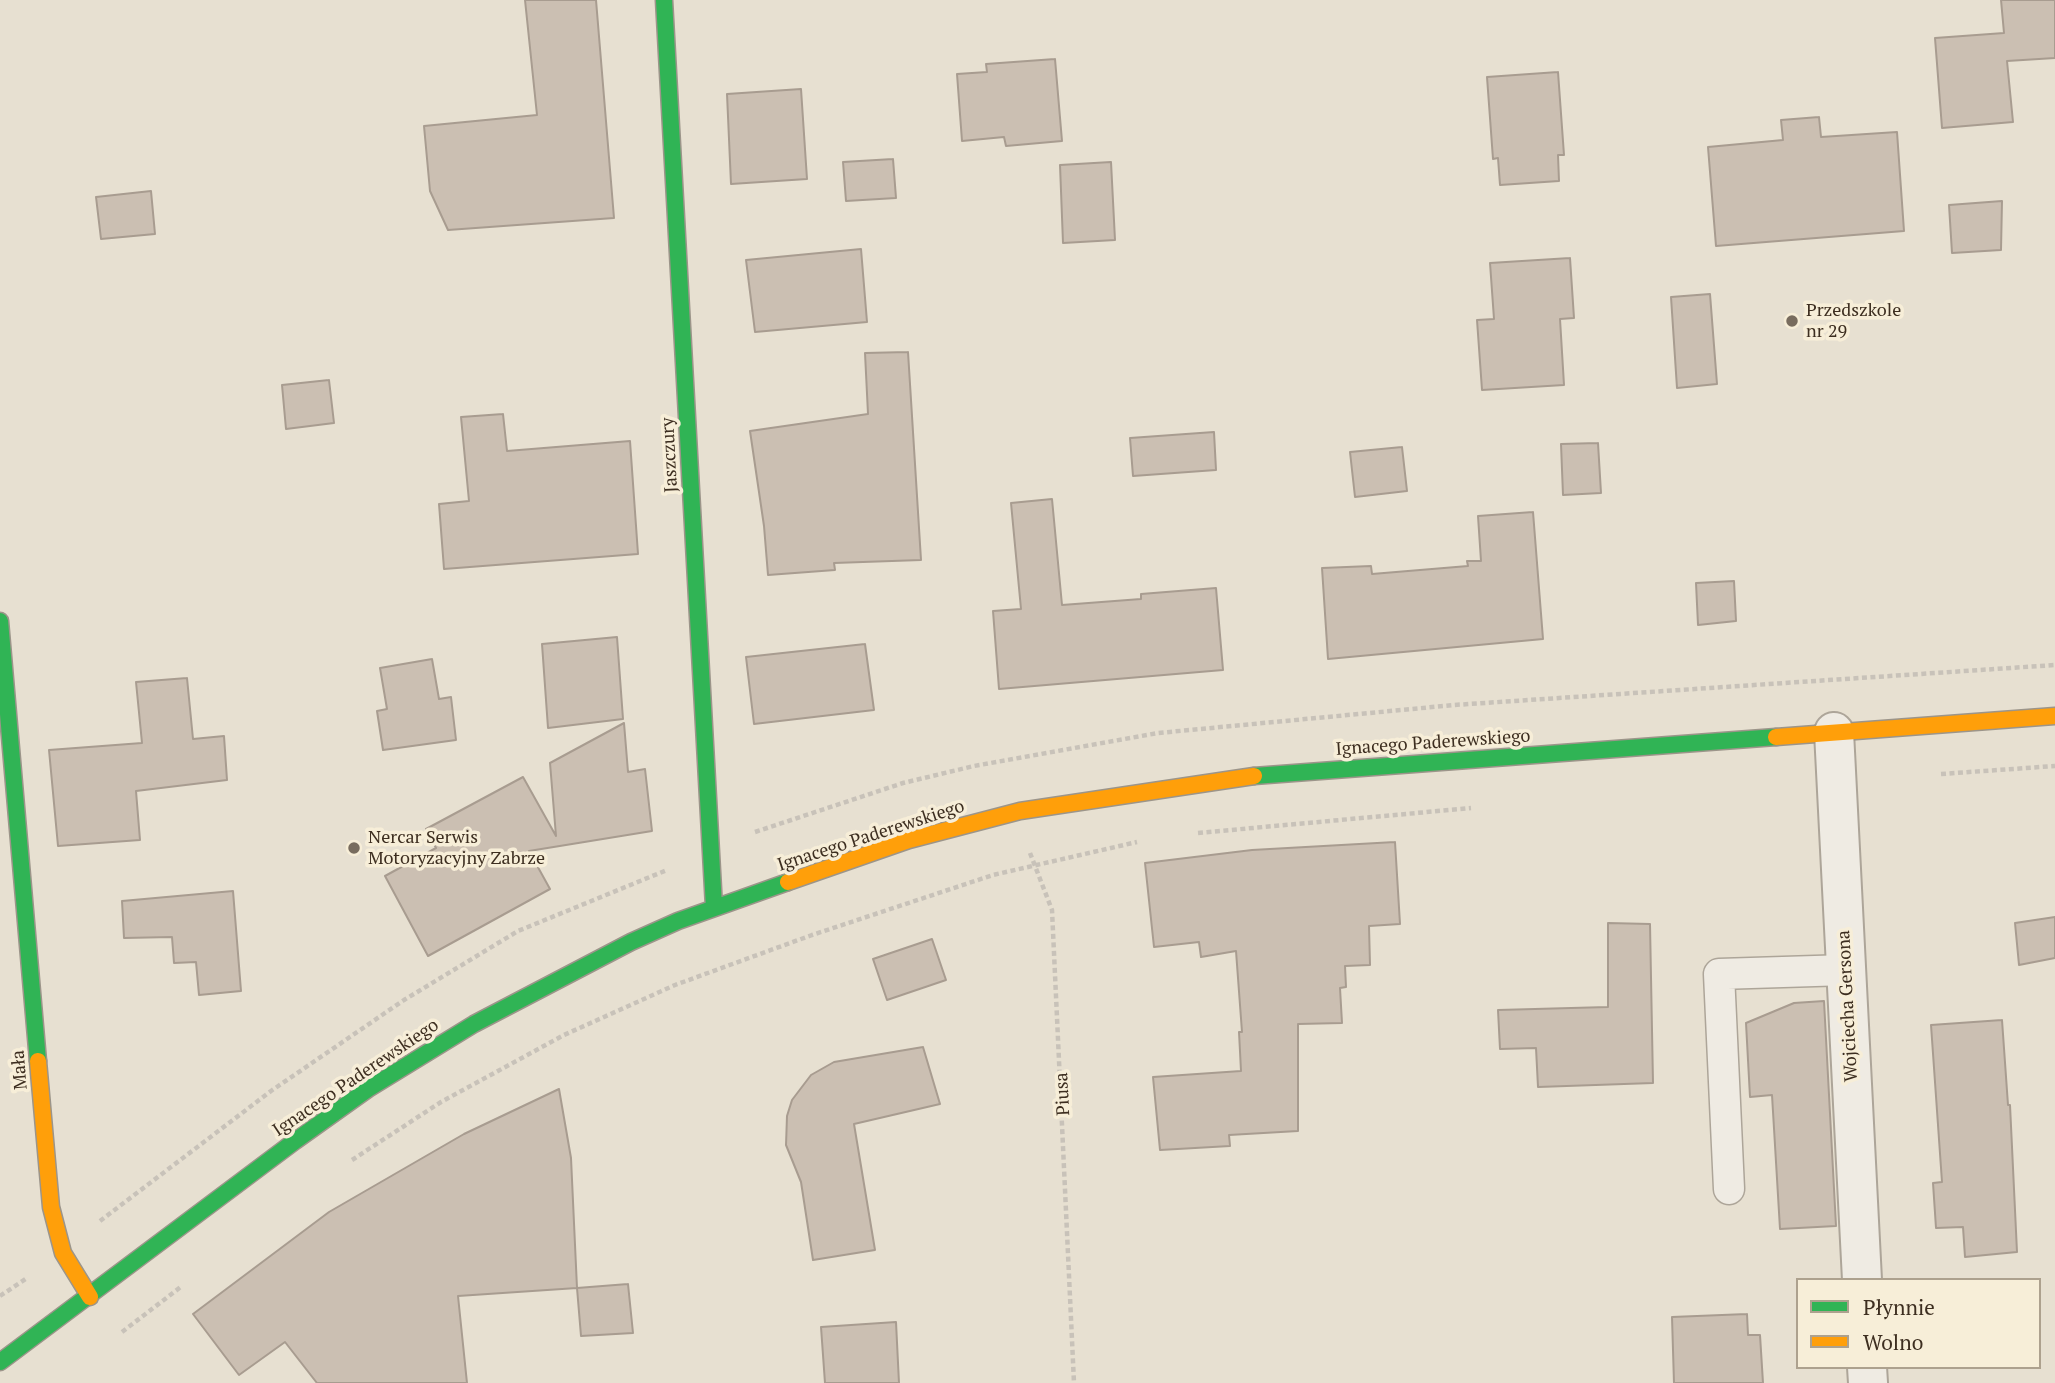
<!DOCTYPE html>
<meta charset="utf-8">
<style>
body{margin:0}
#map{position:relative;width:2055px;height:1383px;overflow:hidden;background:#e7e0d1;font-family:"PT Serif",serif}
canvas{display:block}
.legend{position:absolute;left:1796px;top:1278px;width:245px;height:91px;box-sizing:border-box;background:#f7eed8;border:2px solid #ada18e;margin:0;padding:9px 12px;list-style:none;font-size:21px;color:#3d2e20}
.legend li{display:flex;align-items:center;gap:14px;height:35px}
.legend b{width:35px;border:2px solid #ada18e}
</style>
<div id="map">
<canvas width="2055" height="1383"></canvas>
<ul class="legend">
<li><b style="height:9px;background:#30b455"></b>Płynnie</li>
<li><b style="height:9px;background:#ff9f0a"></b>Wolno</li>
</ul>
</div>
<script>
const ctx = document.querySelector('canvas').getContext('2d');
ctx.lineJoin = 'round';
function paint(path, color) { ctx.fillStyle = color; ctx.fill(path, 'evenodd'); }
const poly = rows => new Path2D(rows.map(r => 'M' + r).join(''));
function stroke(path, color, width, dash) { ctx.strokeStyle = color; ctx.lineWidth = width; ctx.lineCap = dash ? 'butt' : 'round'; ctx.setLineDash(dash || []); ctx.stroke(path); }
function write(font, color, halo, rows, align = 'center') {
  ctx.font = font + ' "PT Serif",serif'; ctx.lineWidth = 7; ctx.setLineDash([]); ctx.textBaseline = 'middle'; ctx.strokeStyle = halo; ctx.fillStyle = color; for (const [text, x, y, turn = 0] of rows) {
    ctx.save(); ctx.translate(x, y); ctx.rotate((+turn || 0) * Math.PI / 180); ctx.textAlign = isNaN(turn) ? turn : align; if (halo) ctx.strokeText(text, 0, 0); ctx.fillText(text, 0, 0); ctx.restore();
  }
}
const building = poly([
 [525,0,596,0,614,218,448,230,430,191,424,126,537,115,525,0],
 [2001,0,2055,0,2055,58,2007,61,2013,122,1942,128,1935,38,2004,33,2001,0],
 [1055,59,1062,141,1006,146,1004,137,962,141,957,74,987,72,986,64,1055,59],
 [1558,72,1564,155,1558,155,1559,181,1500,185,1498,158,1493,159,1487,77,1558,72],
 [801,89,807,179,731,184,727,94,801,89],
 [1819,117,1821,137,1897,132,1904,231,1716,246,1708,147,1783,140,1781,120,1819,117],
 [893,159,896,198,846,201,843,162,893,159],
 [1111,162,1115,240,1063,243,1060,165,1111,162],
 [151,191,155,234,101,239,96,197,151,191],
 [2002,201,2001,250,1952,253,1949,205,2002,201],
 [861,249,867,322,755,332,746,260,861,249],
 [1570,258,1574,318,1560,319,1564,385,1482,390,1477,320,1494,319,1490,263,1570,258],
 [1710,294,1717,384,1677,388,1671,297,1710,294],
 [908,352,921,560,834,563,835,570,768,575,764,526,750,431,868,414,865,353,908,352],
 [329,380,334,423,286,429,282,385,329,380],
 [503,414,507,451,630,441,638,554,444,569,439,504,469,501,461,417,503,414],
 [1214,432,1216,470,1133,476,1130,438,1214,432],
 [1598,443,1601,493,1563,495,1561,444,1598,443],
 [1402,447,1407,491,1355,497,1350,452,1402,447],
 [1052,499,1062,605,1141,599,1141,594,1216,588,1223,670,999,689,993,611,1021,609,1011,503,1052,499],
 [1533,512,1543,639,1328,659,1322,568,1371,566,1372,574,1468,566,1467,561,1481,561,1478,516,1533,512],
 [1734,581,1736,621,1698,625,1696,583,1734,581],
 [617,637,623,719,548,728,542,644,617,637],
 [865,644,874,710,754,724,746,657,865,644],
 [432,659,439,699,451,697,456,740,383,750,377,711,387,709,380,668,432,659],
 [187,678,193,739,224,736,227,780,136,791,140,840,58,846,49,750,142,743,136,682,187,678],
 [624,723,628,772,645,769,652,831,529,851,550,889,428,956,385,876,436,848,426,829,523,777,556,836,550,763,624,723],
 [1395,842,1400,924,1369,926,1370,965,1345,966,1346,987,1340,988,1342,1023,1298,1024,1298,1131,1229,1135,1230,1146,1160,1150,1153,1077,1241,1071,1239,1032,1242,1032,1236,951,1201,957,1199,942,1154,947,1145,863,1252,850,1395,842],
 [233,891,241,991,199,995,196,962,174,963,172,937,124,938,122,901,233,891],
 [2055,917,2055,958,2019,965,2015,923,2055,917],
 [1608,923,1650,924,1653,1083,1538,1087,1536,1048,1500,1049,1498,1010,1608,1007,1608,923],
 [932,939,946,980,887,1000,873,959,932,939],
 [1824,1001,1836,1226,1780,1229,1772,1095,1750,1097,1746,1023,1794,1003,1824,1001],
 [2002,1020,2008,1105,2010,1105,2017,1252,1965,1257,1963,1227,1936,1228,1933,1183,1942,1182,1931,1025,2002,1020],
 [923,1047,940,1104,854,1124,875,1250,813,1260,801,1182,786,1145,787,1116,792,1100,811,1075,834,1062,923,1047],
 [559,1089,571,1158,577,1288,458,1296,467,1383,317,1383,285,1342,239,1375,193,1314,329,1212,464,1134,559,1089],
 [628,1284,633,1333,581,1336,577,1288,628,1284],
 [1747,1314,1748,1335,1760,1335,1763,1383,1674,1383,1672,1317,1747,1314],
 [896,1322,899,1383,825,1383,821,1327,896,1322]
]);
paint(building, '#cbbfb2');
stroke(building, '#a89c90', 2);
const lane = poly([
 [1729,1189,1719,974,1847,970]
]);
const street = poly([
 [1834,732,1862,1280],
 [1867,1367,1868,1383]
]);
const fast = poly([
 [664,0,714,907],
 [0,621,38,1061],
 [1254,776,1776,737],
 [0,1362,295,1141,368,1089,474,1024,631,942,678,921,788,882]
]);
const slow = poly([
 [1776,737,2055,716],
 [788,882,909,840,1020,811,1254,776],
 [38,1061,51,1207,63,1253,90,1297]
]);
stroke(lane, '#ada599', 33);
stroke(street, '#ada599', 42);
stroke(fast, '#9c958a', 19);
stroke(slow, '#9c958a', 19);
stroke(poly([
 [1941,774,2055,766],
 [755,832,903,783,974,766,1158,733,1454,705,2055,665],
 [1198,833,1471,808],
 [1030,853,1052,910,1074,1383],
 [352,1160,441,1102,564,1035,675,985,812,935,993,875,1137,842],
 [100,1221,271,1091,404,1000,518,931,667,870],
 [0,1296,27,1278],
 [122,1332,182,1286]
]), '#c8c2b9', 4.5, [5, 3.5]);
stroke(lane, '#efebe3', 30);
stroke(street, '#efebe3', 38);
stroke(fast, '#30b455', 16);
stroke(slow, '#ff9f0a', 16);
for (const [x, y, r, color] of [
 [1792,321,7,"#786c5e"],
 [354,848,7,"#786c5e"]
]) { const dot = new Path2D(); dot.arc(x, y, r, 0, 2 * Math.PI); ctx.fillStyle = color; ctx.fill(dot); stroke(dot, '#f7eed8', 2.5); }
write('18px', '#3d2e20', '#f7eed8', [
 ["Przedszkole",1806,311],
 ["nr 29",1806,332],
 ["Nercar Serwis",368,838],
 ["Motoryzacyjny Zabrze",368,859]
], 'left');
write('18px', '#3d2e20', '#f7eed8', [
 ["Jaszczury",670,455,-93],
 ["Ignacego Paderewskiego",1433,743,-4],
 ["Ignacego Paderewskiego",871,836,-18],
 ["Wojciecha Gersona",1848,1006,-93],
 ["Mała",20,1070,-95],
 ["Ignacego Paderewskiego",356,1078,-34],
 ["Piusa",1063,1094,-93]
]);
</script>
